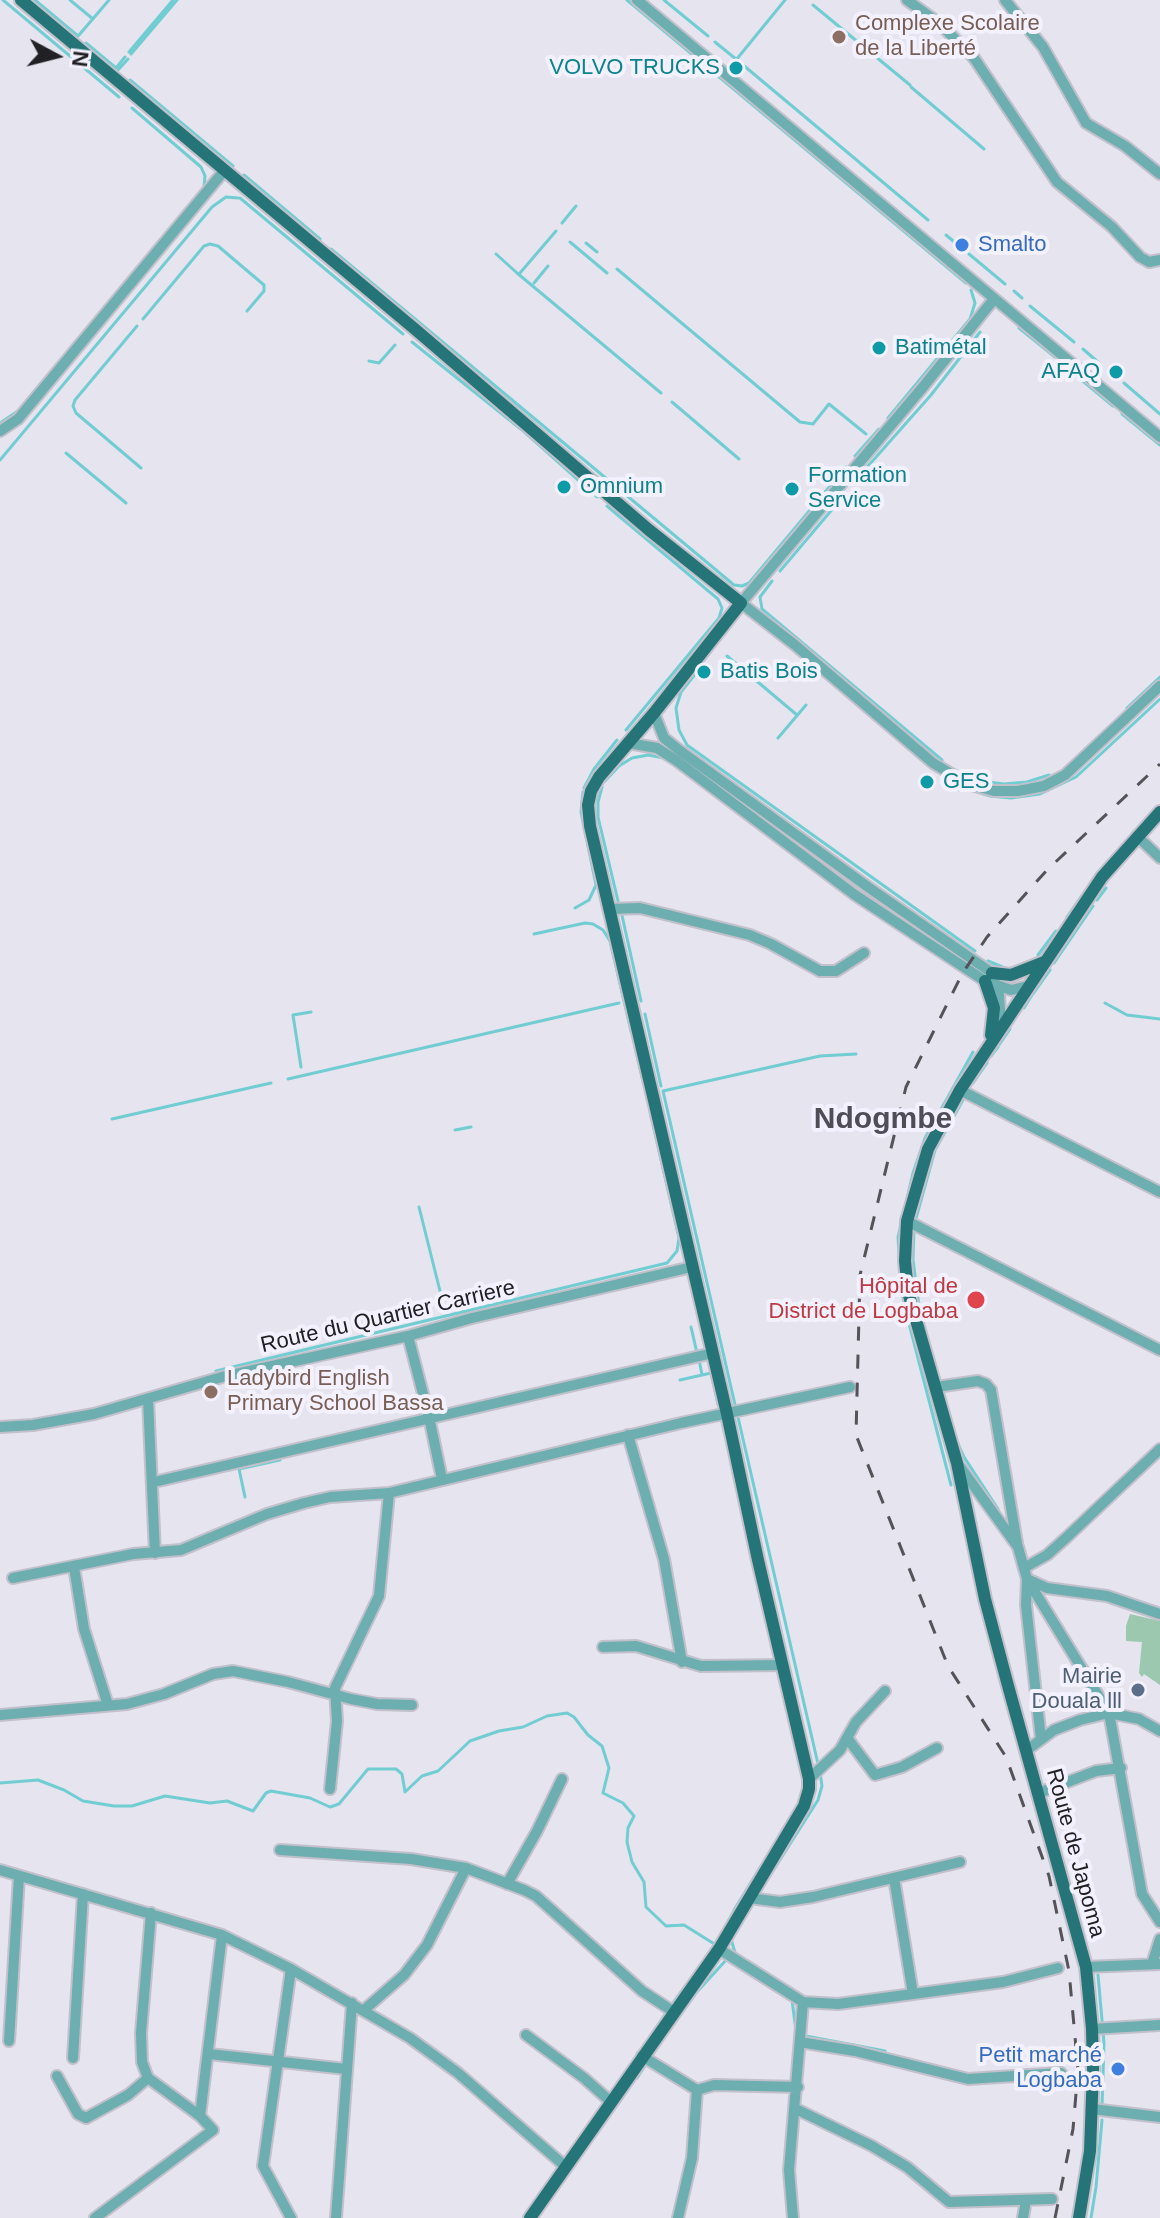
<!DOCTYPE html>
<meta charset="utf-8">
<style>
body{margin:0}
#map{position:relative;width:1160px;height:2218px;overflow:hidden;background:#e5e4ef;font-family:Arial,sans-serif}
canvas{display:block}
.north{position:absolute;left:16px;top:16px;width:80px;height:80px;-webkit-text-stroke:6px #f2f1fd;paint-order:stroke;rotate:97deg;font-size:22px;font-weight:700;line-height:32px;text-align:center;color:#212125}
.north::after{content:'';display:block;margin:auto;width:28px;height:36px;background:#212125;clip-path:polygon(50% 0,100% 100%,50% 72%,0 100%)}
</style>
<div id="map">
<canvas width="1160" height="2218"></canvas>
<div class="north">N</div>
</div>
<script>
const ctx = document.querySelector('canvas').getContext('2d');
ctx.lineJoin = 'round';
function paint(path, color) { ctx.fillStyle = color; ctx.fill(path, 'evenodd'); }
const poly = rows => new Path2D(rows.map(r => 'M' + r).join(''));
function stroke(path, color, width, dash) { ctx.strokeStyle = color; ctx.lineWidth = width; ctx.lineCap = dash ? 'butt' : 'round'; ctx.setLineDash(dash || []); ctx.stroke(path); }
function write(font, color, halo, rows, align = 'center') {
  ctx.font = font + ' Arial,sans-serif'; ctx.lineWidth = 8; ctx.setLineDash([]); ctx.textBaseline = 'middle'; ctx.strokeStyle = halo; ctx.fillStyle = color; for (const [text, x, y, turn = 0] of rows) {
    ctx.save(); ctx.translate(x, y); ctx.rotate((+turn || 0) * Math.PI / 180); ctx.textAlign = isNaN(turn) ? turn : align; if (halo) ctx.strokeText(text, 0, 0); ctx.fillText(text, 0, 0); ctx.restore();
  }
}
paint(poly([
 [1130,1614,1160,1621,1160,1685,1144,1674,1142,1677,1139,1673,1142,1642,1126,1641,1126,1626]
]), '#9bc8ae');
stroke(poly([
 [3,0,119,97],
 [35,0,78,36],
 [70,0,93,19],
 [627,0,966,283],
 [664,0,708,36],
 [813,5,910,85],
 [79,35,109,0],
 [715,42,742,64],
 [86,43,116,68,125,57],
 [129,52,173,0],
 [131,54,177,0],
 [736,60,785,0],
 [743,65,859,162],
 [118,70,128,59],
 [130,80,233,166],
 [911,87,984,149],
 [132,108,201,167,205,176,204,187],
 [860,163,928,220],
 [244,175,320,239],
 [240,198,403,334],
 [562,223,576,206],
 [946,235,958,245],
 [570,242,607,273],
 [586,243,597,252],
 [331,249,734,585,742,586,749,583,846,467],
 [496,254,516,272],
 [969,254,1005,284],
 [617,269,800,422,813,424,829,404,866,434],
 [517,273,661,393],
 [520,273,556,231],
 [534,283,548,266],
 [1014,291,1022,298],
 [1030,306,1074,342],
 [143,319,204,246,210,244,218,246,264,285,264,291,247,311],
 [137,326,75,400,73,406,76,413,141,468],
 [1019,328,1055,357],
 [412,342,522,430,597,497],
 [1083,349,1099,363],
 [369,361,379,363,395,345],
 [1067,368,1113,406],
 [1124,383,1160,414],
 [672,402,739,459],
 [1122,414,1160,445],
 [888,418,970,319,975,303,971,290],
 [0,423,18,411],
 [66,453,126,503],
 [855,456,879,429],
 [0,460,212,207,226,197,238,198],
 [853,483,931,395,980,332],
 [607,506,718,599,722,608,719,618,626,730],
 [780,571,846,493],
 [772,581,760,597,762,609,942,760],
 [727,656,797,715],
 [700,668,681,692,676,708,679,730,687,745,975,951],
 [1127,708,1160,677],
 [778,738,806,705],
 [937,770,959,790,962,787,990,796,1011,798,1040,794,1076,777,1160,699],
 [959,772,981,781,1004,784,1027,782,1049,775],
 [605,781,619,766,632,758,648,755,664,758],
 [602,787,598,802,598,817,618,901],
 [584,788,594,769,617,740],
 [583,792,581,812,585,831],
 [1097,900,1106,888],
 [575,908,589,900,596,885,586,836],
 [621,911,641,1001],
 [1067,917,1081,897],
 [534,934,585,923,593,924,603,930,610,941,631,1031],
 [1038,955,1056,931],
 [988,961,1007,969],
 [1054,963,1093,906],
 [1033,994,1050,970],
 [1105,1003,1127,1015,1160,1019],
 [1024,1008,1032,995],
 [645,1014,661,1086],
 [999,1045,1010,1029],
 [635,1047,645,1089],
 [991,1056,998,1047],
 [301,1067,293,1015,311,1012],
 [288,1079,619,1003],
 [973,1083,987,1063],
 [646,1093,648,1102],
 [112,1119,271,1083],
 [455,1130,471,1127],
 [419,1207,442,1299],
 [915,1222,935,1150,963,1100],
 [914,1229,913,1260,920,1313],
 [691,1327,697,1353],
 [699,1359,702,1375],
 [216,1371,667,1263,677,1251,679,1238,651,1116],
 [680,1380,711,1373,718,1404],
 [736,1409,663,1091,820,1056,856,1054],
 [719,1410,726,1437],
 [737,1413,818,1764],
 [955,1437,964,1457,998,1509],
 [951,1485,906,1312,901,1285,898,1237,913,1173,925,1138,973,1052],
 [245,1497,239,1469,280,1460],
 [0,1783,38,1780,64,1790,83,1801,114,1806,132,1806,165,1796,210,1803,227,1801,253,1811,266,1793,271,1791,310,1798,330,1807,339,1804,368,1769,396,1769,402,1774,405,1792,422,1776,438,1771,470,1741,499,1731,523,1727,547,1716,567,1713,574,1717,588,1735,602,1746,609,1768,603,1793,623,1803,634,1816,628,1828,627,1842,632,1862,644,1882,646,1907,666,1926,684,1925,716,1945],
 [769,1877,818,1800,822,1786,820,1772],
 [734,1910,771,1850],
 [724,1929,734,1911],
 [732,1942,735,1953,742,1958],
 [1098,1975,1104,2043,1102,2107],
 [792,2000,796,2031],
 [673,2003,687,1984],
 [674,2024,696,1993,727,1959],
 [806,2036,885,2051],
 [649,2039,666,2013],
 [653,2054,660,2044],
 [637,2078,648,2061],
 [618,2104,635,2079],
 [1091,2218,1096,2187,1102,2120]
]), '#71cdd2', 3);
const minor = poly([
 [637,0,1160,437],
 [907,0,940,24,974,58,1057,182,1112,227,1140,257,1149,262,1160,260],
 [1005,0,1043,47,1086,123,1125,146,1160,174],
 [994,299,923,387,741,603,795,645,933,763,968,784,994,791,1018,791,1044,786,1065,775,1160,686],
 [0,431,18,419,224,171],
 [654,713,664,738,679,750,868,887,992,973,999,995,1001,1026],
 [628,743,657,748,677,761,855,895,985,981,1011,990,1028,986],
 [1137,836,1160,858],
 [609,909,640,908,750,935,771,944,820,971,836,971,864,953],
 [960,1090,1160,1192],
 [907,1221,1160,1350],
 [408,1336,429,1417,442,1479],
 [936,1387,978,1381,986,1384,991,1390,1017,1543],
 [148,1399,155,1553],
 [0,1427,33,1425,94,1414,222,1377,408,1336,472,1318,692,1267],
 [628,1435,664,1559,682,1662],
 [958,1464,1018,1547,1027,1579,1109,1713,1142,1894,1160,1922],
 [154,1482,713,1353],
 [74,1567,84,1629,108,1705],
 [1024,1568,1047,1555,1067,1537,1160,1449],
 [13,1578,133,1554,181,1550,267,1514,304,1503,330,1497,389,1493],
 [603,1647,636,1646,701,1666,783,1665],
 [0,1715,127,1704,164,1694,213,1674,233,1671,288,1682,351,1699,377,1704,412,1705],
 [848,1739,875,1775,902,1767,937,1748],
 [1041,1739,1026,1605,1027,1579,1047,1588,1107,1596,1160,1614],
 [1027,1750,1054,1730,1080,1720,1109,1713,1139,1719,1160,1731],
 [809,1779,840,1750,856,1722,885,1691],
 [330,1789,337,1721,335,1688,379,1596,389,1493,681,1423,850,1387],
 [1039,1793,1096,1771,1121,1768],
 [280,1850,411,1859,466,1868,524,1890,536,1896,642,1991,674,2012],
 [0,1870,222,1935,291,1969,410,2038,458,2073,566,2167],
 [894,1878,913,1994],
 [507,1884,537,1831,562,1779],
 [749,1898,780,1902,813,1897,960,1862],
 [719,1949,803,2002,838,2004,1003,1982,1058,1968],
 [1152,1964,1160,1939],
 [1086,1967,1160,1964],
 [291,1969,263,2166,291,2218],
 [364,2010,404,1975,427,1945,466,1868],
 [1092,2029,1160,2025],
 [526,2035,584,2078,611,2102],
 [9,2041,19,1876],
 [800,2042,855,2051,968,2079,1061,2073],
 [209,2054,346,2069],
 [642,2056,697,2090,692,2158,678,2218],
 [73,2058,83,1894],
 [57,2076,78,2114,86,2118,128,2095,148,2078],
 [697,2090,714,2085,798,2087],
 [796,2109,872,2146,907,2167,949,2202,1052,2199],
 [1092,2109,1160,2117],
 [200,2116,222,1935],
 [95,2218,213,2130,200,2116,148,2078,142,2062,141,2033,151,1913],
 [336,2218,352,2003],
 [793,2218,789,2170,803,2002],
 [1023,2218,1026,2200]
]);
const major = poly([
 [21,0,416,330,649,530,741,603,654,713,599,777,591,791,588,805,590,826,727,1414,758,1560,809,1779,809,1789,804,1806,719,1949,530,2218],
 [992,973,1011,975,1044,962],
 [985,981,994,1008,991,1035],
 [1079,2218,1090,2151,1093,2069,1092,2029,1086,1967,1007,1682,985,1599,957,1463,908,1292,905,1261,907,1221,928,1149,960,1090,1102,877,1160,812]
]);
stroke(minor, '#c2c1cb', 14);
stroke(major, '#c2c1cb', 16);
stroke(minor, '#6daeb0', 10);
stroke(major, '#257578', 12);
stroke(poly([
 [1055,2218,1073,2129,1078,2070,1069,1971,1049,1876,1006,1757,948,1666,856,1435,860,1275,906,1087,962,974,987,937,1047,870,1160,764]
]), '#535358', 3, [14, 14]);
for (const [x, y, r, color] of [
 [839,37,8,"#8d6e63"],
 [736,68,8,"#0f9aa8"],
 [962,245,8,"#3f7fe0"],
 [879,348,8,"#0f9aa8"],
 [1116,372,8,"#0f9aa8"],
 [564,487,8,"#0f9aa8"],
 [792,489,8,"#0f9aa8"],
 [704,672,8,"#0f9aa8"],
 [927,782,8,"#0f9aa8"],
 [976,1300,10,"#e0444e"],
 [211,1392,8,"#8d6e63"],
 [1138,1690,8,"#5c6f8a"],
 [1118,2069,8,"#3f7fe0"]
]) { const dot = new Path2D(); dot.arc(x, y, r, 0, 2 * Math.PI); ctx.fillStyle = color; ctx.fill(dot); stroke(dot, '#f2f1fd', 3); }
write('22px', '#785e54', '#f2f1fd', [
 ["Complexe Scolaire",855,24],
 ["de la Liberté",855,49],
 ["Ladybird English",227,1379],
 ["Primary School Bassa",227,1404]
], 'left');
write('22px', '#0d838f', '#f2f1fd', [
 ["VOLVO TRUCKS",720,68,"right"],
 ["Batimétal",895,348],
 ["AFAQ",1100,372,"right"],
 ["Formation",808,476],
 ["Service",808,501],
 ["Omnium",580,487],
 ["Batis Bois",720,672],
 ["GES",943,782]
], 'left');
write('22px', '#366cbe', '#f2f1fd', [
 ["Smalto",978,245],
 ["Petit marché",1102,2056,"right"],
 ["Logbaba",1102,2081,"right"]
], 'left');
write('22px', '#be3a42', '#f2f1fd', [
 ["Hôpital de",958,1287],
 ["District de Logbaba",958,1312]
], 'right');
write('22px', '#212125', '#f2f1fd', [
 ["Route du Quartier Carriere",388,1317,-13],
 ["Route de Japoma",1075,1853,75]
]);
write('22px', '#4e5e75', '#f2f1fd', [
 ["Mairie",1122,1677],
 ["Douala lll",1122,1702]
], 'right');
write('bold 30px', '#4f4e57', '#f2f1fd', [
 ["Ndogmbe",883,1120]
]);
</script>
